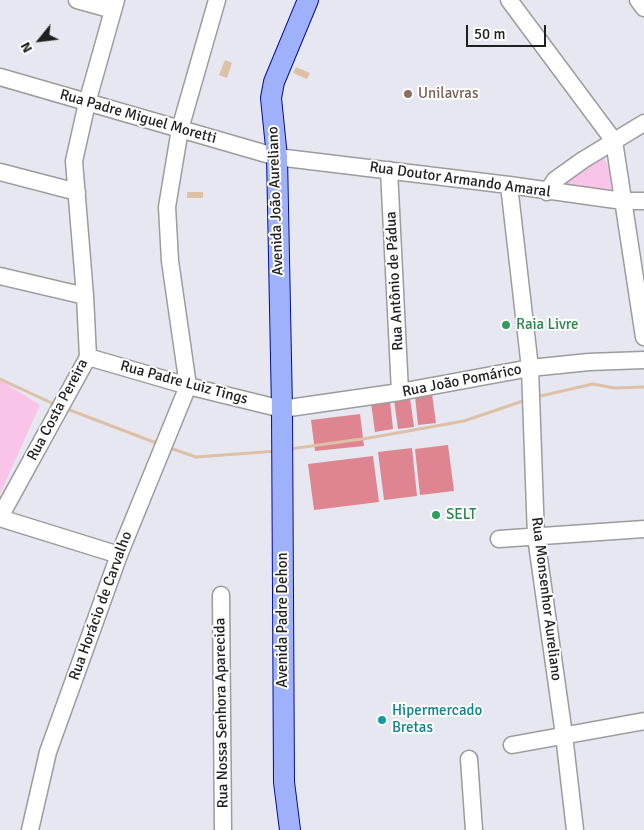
<!DOCTYPE html>
<meta charset="utf-8">
<style>
body{margin:0}
#map{position:relative;width:644px;height:830px;overflow:hidden;background:#e6e7f0;font-family:Signika,sans-serif}
canvas{display:block}
.north{position:absolute;left:15px;top:15px;width:50px;height:50px;-webkit-text-stroke:4px #fff;paint-order:stroke;rotate:241deg;font-size:14px;font-weight:700;line-height:20px;text-align:center;color:#1f1f1f}
.north::after{content:'';display:block;margin:auto;width:18px;height:22px;background:#1f1f1f;clip-path:polygon(50% 0,100% 100%,50% 72%,0 100%)}
.scale{position:absolute;left:466px;top:25px;width:80px;height:22px;box-sizing:border-box;border:2px solid #1f1f1f;border-top:0;padding-left:6px;font-size:15px;line-height:18px;white-space:nowrap;color:#1f1f1f;-webkit-text-stroke:4px #fff;paint-order:stroke}
</style>
<div id="map">
<canvas width="644" height="830"></canvas>
<div class="north">N</div>
<div class="scale">50 m</div>
</div>
<script>
const ctx = document.querySelector('canvas').getContext('2d');
ctx.lineJoin = 'round';
function paint(path, color) { ctx.fillStyle = color; ctx.fill(path, 'evenodd'); }
const poly = rows => new Path2D(rows.map(r => 'M' + r).join(''));
function stroke(path, color, width, dash) { ctx.strokeStyle = color; ctx.lineWidth = width; ctx.lineCap = dash ? 'butt' : 'round'; ctx.setLineDash(dash || []); ctx.stroke(path); }
function write(font, color, halo, rows, align = 'center') {
  ctx.font = font + ' Signika,sans-serif'; ctx.lineWidth = 4; ctx.setLineDash([]); ctx.textBaseline = 'middle'; ctx.strokeStyle = halo; ctx.fillStyle = color; for (const [text, x, y, turn = 0] of rows) {
    ctx.save(); ctx.translate(x, y); ctx.rotate((+turn || 0) * Math.PI / 180); ctx.textAlign = isNaN(turn) ? turn : align; if (halo) ctx.strokeText(text, 0, 0); ctx.fillText(text, 0, 0); ctx.restore();
  }
}
paint(poly([
 [604,157,610,171,611,192,555,186],
 [0,380,40,405,0,494]
]), '#f9c4e8');
paint(poly([
 [432,394,436,423,418,425,415,396],
 [410,398,414,427,398,429,394,400],
 [390,400,393,429,375,432,371,403],
 [360,414,364,446,315,451,311,420],
 [448,445,454,491,420,495,415,449],
 [412,448,417,496,384,500,378,452],
 [373,456,379,502,314,510,308,464]
]), '#de8591');
paint(poly([
 [225,60,232,63,227,78,219,75],
 [296,67,310,73,307,79,293,73],
 [187,192,203,192,203,198,187,198]
]), '#ddc1a7');
stroke(poly([
 [0,379,56,405],
 [536,397,593,384,614,388,644,387],
 [67,409,159,444],
 [167,447,196,457,277,451],
 [290,449,369,438,464,421,526,400]
]), '#ddc1a7', 3);
const minor = poly([
 [77,0,113,10],
 [509,0,614,141,644,337],
 [638,0,644,8],
 [0,77,277,157,509,185,623,201,644,201],
 [389,170,400,392],
 [0,172,77,192],
 [509,185,530,368,536,537,564,735,575,830],
 [547,192,555,180,583,160,644,123],
 [0,276,85,296],
 [88,357,188,386,282,409,400,392,530,368,589,362,644,360],
 [0,517,88,357,85,296,74,161,87,103,116,0],
 [0,518,119,555],
 [499,539,644,529],
 [221,595,223,830],
 [512,745,644,721],
 [469,759,474,830],
 [30,830,48,752,119,555,188,386,170,261,167,207,180,129,217,0]
]);
const major = poly([
 [290,830,284,782,282,409,277,157,271,98,274,82,308,0]
]);
stroke(minor, '#9c9c9c', 19);
stroke(major, '#010e9a', 22);
stroke(minor, '#fff', 16);
stroke(major, '#a0b1fb', 20);
for (const [x, y, r, color] of [
 [408,94,5,"#8d6e63"],
 [506,325,5,"#2e9e5b"],
 [436,515,5,"#2e9e5b"],
 [382,720,5,"#0f9aa8"]
]) { const dot = new Path2D(); dot.arc(x, y, r, 0, 2 * Math.PI); ctx.fillStyle = color; ctx.fill(dot); stroke(dot, '#fff', 2); }
write('15px', '#785e54', '#fff', [
 ["Unilavras",418,94]
], 'left');
write('15px', '#1f1f1f', '#fff', [
 ["Rua Padre Miguel Moretti",138,117,16],
 ["Rua Doutor Armando Amaral",460,180,8],
 ["Avenida João Aureliano",276,201,-92],
 ["Rua Antônio de Pádua",395,281,-93],
 ["Rua João Pomárico",462,381,-11],
 ["Rua Padre Luiz Tings",184,383,15],
 ["Rua Costa Pereira",58,410,-62],
 ["Rua Monsenhor Aureliano",546,599,83],
 ["Rua Horácio de Carvalho",101,606,-70],
 ["Avenida Padre Dehon",283,620,-90],
 ["Rua Nossa Senhora Aparecida",222,713,-91]
]);
write('15px', '#27864d', '#fff', [
 ["Raia Livre",516,325],
 ["SELT",446,515]
], 'left');
write('15px', '#0d838f', '#fff', [
 ["Hipermercado",392,711],
 ["Bretas",392,728]
], 'left');
</script>
